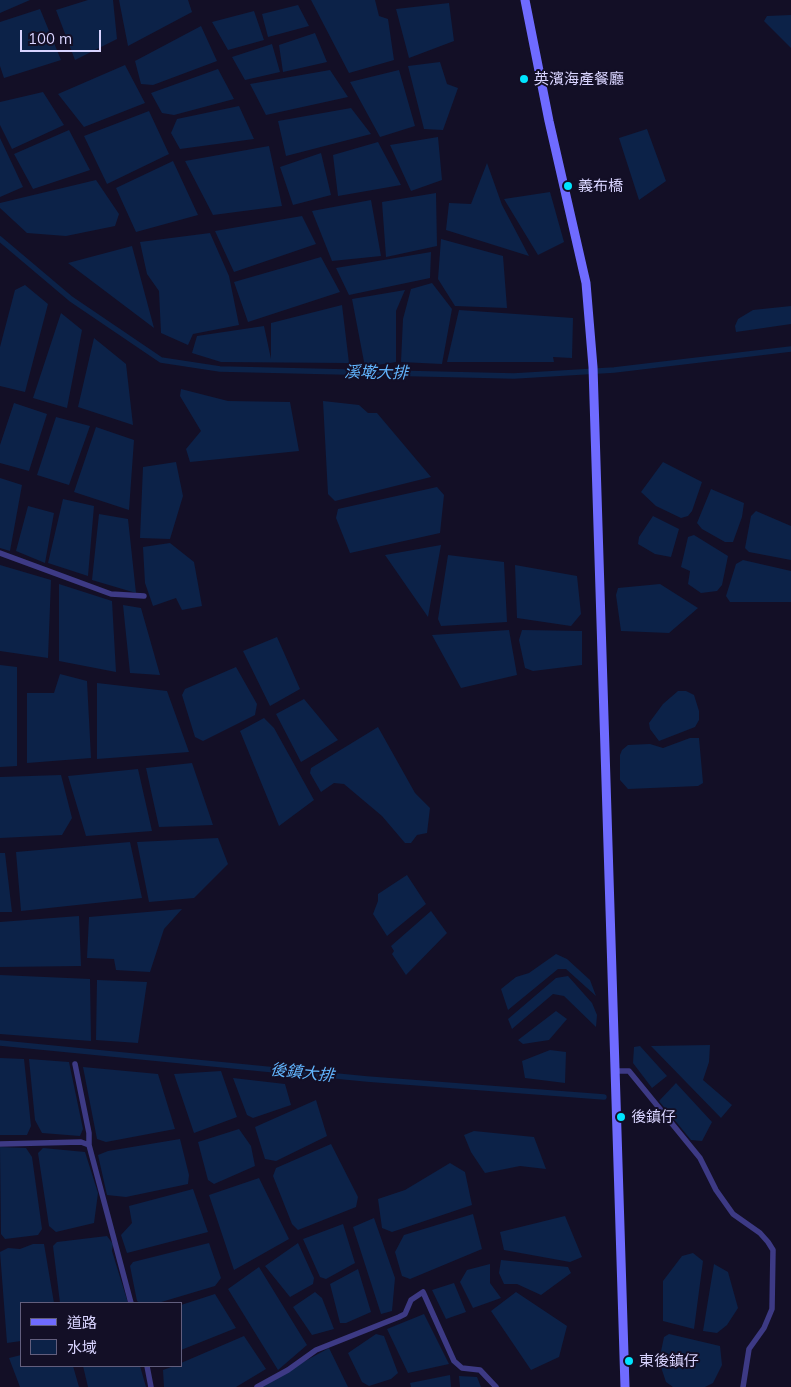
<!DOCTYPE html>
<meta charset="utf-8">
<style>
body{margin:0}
#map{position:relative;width:791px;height:1387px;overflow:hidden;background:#130f26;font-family:Mulish,"Noto Sans TC",sans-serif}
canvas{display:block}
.legend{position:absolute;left:20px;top:1302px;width:162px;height:65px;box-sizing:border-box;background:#130f26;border:1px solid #625e7d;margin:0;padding:6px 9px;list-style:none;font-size:15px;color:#d9d4ff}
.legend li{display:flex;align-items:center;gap:10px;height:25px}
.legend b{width:25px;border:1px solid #625e7d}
.scale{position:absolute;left:20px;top:30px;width:81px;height:22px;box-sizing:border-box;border:2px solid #d9d4ff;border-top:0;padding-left:6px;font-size:15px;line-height:18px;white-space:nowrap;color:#d9d4ff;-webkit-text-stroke:4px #130f26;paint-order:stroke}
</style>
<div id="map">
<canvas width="791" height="1387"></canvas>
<ul class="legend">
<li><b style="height:6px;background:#6f6bff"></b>道路</li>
<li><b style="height:14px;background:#0c2248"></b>水域</li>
</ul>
<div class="scale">100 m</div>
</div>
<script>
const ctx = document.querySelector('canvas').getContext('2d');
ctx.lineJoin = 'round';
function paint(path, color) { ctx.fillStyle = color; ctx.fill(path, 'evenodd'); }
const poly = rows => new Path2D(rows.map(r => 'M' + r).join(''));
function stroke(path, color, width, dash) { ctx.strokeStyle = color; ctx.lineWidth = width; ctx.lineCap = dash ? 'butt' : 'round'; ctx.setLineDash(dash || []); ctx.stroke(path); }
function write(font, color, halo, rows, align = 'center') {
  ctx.font = font + ' Mulish,"Noto Sans TC",sans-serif'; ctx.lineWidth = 4; ctx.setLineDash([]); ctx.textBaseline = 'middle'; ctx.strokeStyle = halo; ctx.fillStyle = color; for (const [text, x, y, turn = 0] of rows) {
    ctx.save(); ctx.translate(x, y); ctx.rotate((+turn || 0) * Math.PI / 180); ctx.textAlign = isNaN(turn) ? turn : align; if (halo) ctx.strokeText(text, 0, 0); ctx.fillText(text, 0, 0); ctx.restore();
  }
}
paint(poly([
 [0,0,30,0,0,13],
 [88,0,113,0,117,39,75,60,56,10],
 [119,0,188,0,192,12,128,46],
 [311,0,375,0,379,16,388,19,394,60,349,73],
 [449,3,454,41,409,58,396,9],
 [298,5,309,26,268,37,262,14],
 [40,9,61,60,4,78,0,66,0,22],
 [254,11,264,40,228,50,212,22],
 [791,15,791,48,764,21,767,16],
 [201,26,217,61,153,85,141,84,135,61],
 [315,33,327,62,283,72,279,45],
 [272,44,280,72,245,80,232,57],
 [440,62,447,84,458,88,443,130,424,129,408,66],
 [125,65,145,103,84,127,58,94],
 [218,69,234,99,174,115,162,113,151,93],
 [330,70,348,97,266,115,250,84],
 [399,70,415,126,380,137,350,82],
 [43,92,64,125,12,149,0,125,0,102],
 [239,106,254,139,180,149,171,133,177,119],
 [351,108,371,134,286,156,278,121],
 [149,111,169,154,107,184,84,136],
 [647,129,666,181,639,200,619,138],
 [69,130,90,170,33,189,14,154],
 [438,137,442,180,411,191,390,145],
 [0,138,23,187,0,197],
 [378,142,401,185,338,196,333,155],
 [269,146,282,206,213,215,185,161],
 [321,153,331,195,293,205,280,167],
 [173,161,198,215,136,232,116,188],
 [487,163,502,205,529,256,446,230,449,203,471,204],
 [96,180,119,214,115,226,66,236,27,233,0,208,0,203],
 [550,192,564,242,538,255,504,199],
 [436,193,437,246,386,257,382,202],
 [371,200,381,256,332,261,312,211],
 [302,216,316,244,234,272,215,231],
 [210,233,229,276,239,325,193,334,188,345,161,333,159,291,147,274,140,242],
 [441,239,503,256,507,308,455,306,438,279],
 [132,246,154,328,68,263],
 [431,252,430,278,349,295,336,268],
 [321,257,340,292,248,322,234,282],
 [432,283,452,309,442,364,401,362,403,319,411,289],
 [25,285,48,304,25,392,0,386,0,347,15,290],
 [405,290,396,311,396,362,365,367,352,299],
 [342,305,349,363,221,362,192,353,197,336,264,326,271,359,271,323],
 [791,306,791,324,736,332,735,326,738,319,753,310],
 [459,310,573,318,572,358,553,357,554,362,447,362],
 [61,313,82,330,67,408,33,398],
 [94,338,126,364,133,425,78,407],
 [181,389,228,401,290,402,299,451,190,462,186,449,201,431,180,396],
 [323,401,359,405,368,413,377,413,431,477,335,501,328,494],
 [14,403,47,414,29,471,0,463,0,445],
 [56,417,90,426,69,485,37,475],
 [96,427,134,440,129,510,74,492],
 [176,462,183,496,170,539,140,538,143,467],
 [663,462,702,482,692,511,688,516,681,518,656,506,641,492],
 [0,478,22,485,10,551,0,548],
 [437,487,444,495,440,533,350,553,336,518,338,509],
 [711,489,744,503,742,517,733,542,725,542,702,529,697,523],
 [63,499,94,506,88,576,48,563],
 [28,506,54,513,45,563,16,551],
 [756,511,791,526,791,560,749,552,745,548,751,516],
 [99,514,128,519,136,593,92,580],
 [653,516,679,529,671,557,655,554,638,544,639,537],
 [694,535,728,556,722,585,717,591,701,593,688,584,690,571,681,567,688,537],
 [170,543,194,562,202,606,182,610,176,598,153,606,145,583,143,547],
 [441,545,428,617,385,555],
 [448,555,504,562,507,622,441,626,438,619],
 [743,560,791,571,791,602,730,602,726,596,736,564],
 [0,565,51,580,48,658,0,651],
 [515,565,577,576,581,614,571,626,517,618],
 [59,584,112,601,116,672,59,661],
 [660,584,698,608,669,633,621,631,616,595,618,588],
 [123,605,141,608,160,675,130,673],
 [509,630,517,675,461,688,432,635],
 [522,630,582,631,582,665,533,671,525,668,519,640],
 [277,637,300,689,270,706,243,651],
 [0,665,17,667,17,766,0,767],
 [236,667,257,704,255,715,203,741,195,737,182,695,185,689],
 [60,674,87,681,91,758,27,763,27,693,54,693],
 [97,683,167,691,189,752,97,759],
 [678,691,686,691,694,695,699,711,699,720,695,727,659,741,650,729,649,723,663,704],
 [304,699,338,740,301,762,276,714],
 [264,718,274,728,314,800,279,826,240,731],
 [378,727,415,793,430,808,427,833,417,835,411,843,405,843,382,816,344,784,334,783,321,792,310,773,311,768],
 [690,738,699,738,703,783,698,786,628,789,620,780,620,755,622,750,628,745,650,744,663,748],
 [192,763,213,825,159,827,146,768],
 [138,769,152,831,86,836,68,776],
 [61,775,72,818,62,835,0,838,0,777],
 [218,838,228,864,194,898,149,902,137,842],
 [130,842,142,898,21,911,16,852],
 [0,853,5,853,12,912,0,912],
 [407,875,426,904,387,936,373,914,378,901,378,894],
 [182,909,164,929,150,972,116,970,114,959,87,958,89,917],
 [431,911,447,933,406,975,392,954,394,951,391,946],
 [79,916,81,966,0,967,0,922],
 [556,954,567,959,590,980,596,996,566,969,558,969,508,1010,501,989,516,977,529,973],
 [0,975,90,979,91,1041,0,1034],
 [568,976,592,1003,597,1015,596,1027,564,996,553,994,512,1029,508,1019,556,978],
 [97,980,147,982,138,1043,96,1040],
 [556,1011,567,1019,549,1040,523,1044,518,1040],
 [710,1045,709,1062,703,1080,732,1105,721,1118,651,1046],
 [640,1046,667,1076,652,1088,633,1063,634,1047],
 [550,1050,566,1052,565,1083,525,1078,522,1061],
 [0,1058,24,1059,31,1126,27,1135,0,1135],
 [29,1059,69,1062,83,1129,80,1136,42,1133,35,1120],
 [83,1067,158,1074,175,1129,106,1142,97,1139],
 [221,1071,237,1117,194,1133,174,1074],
 [233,1078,285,1084,291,1105,253,1118,247,1115],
 [676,1083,712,1122,702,1141,691,1140,659,1101],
 [316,1100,327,1136,276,1161,265,1159,255,1127],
 [239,1129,251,1146,255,1166,214,1184,208,1180,198,1142],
 [474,1131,534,1137,546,1169,520,1166,485,1173,471,1152,464,1135],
 [180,1139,189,1175,188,1184,126,1197,107,1195,98,1155,108,1151],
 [331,1144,358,1197,356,1207,298,1230,292,1224,273,1176,276,1168],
 [0,1147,26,1148,32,1157,42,1229,38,1235,5,1239,1,1234],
 [43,1148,85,1152,98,1193,94,1223,56,1232,49,1226,38,1153],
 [450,1163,465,1172,472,1205,392,1232,382,1228,378,1199,405,1190],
 [259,1178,289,1239,234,1270,209,1195],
 [193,1189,208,1232,127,1253,121,1235,132,1223,129,1206],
 [473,1214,482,1249,410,1279,402,1276,395,1252,404,1235],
 [565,1216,582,1257,570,1262,504,1250,500,1232],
 [374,1218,395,1278,392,1311,381,1314,353,1227],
 [343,1224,355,1263,326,1279,320,1277,303,1239],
 [107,1236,113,1244,112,1251,128,1303,60,1303,53,1246,57,1242],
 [209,1243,221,1278,215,1286,158,1303,140,1303,137,1301,130,1266,133,1262],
 [298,1243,314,1278,313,1284,290,1297,265,1266],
 [33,1244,44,1244,54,1303,21,1303,21,1341,7,1343,0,1252,8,1248,20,1249],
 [693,1253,703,1261,694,1329,663,1321,663,1281,682,1256],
 [501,1260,568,1267,571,1273,541,1295,517,1284,504,1284,499,1273],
 [490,1264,490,1283,501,1298,473,1308,460,1282,467,1270],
 [714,1264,728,1272,738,1308,727,1325,717,1333,703,1331],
 [259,1267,307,1345,278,1370,228,1289],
 [358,1269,371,1312,346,1323,340,1323,330,1284],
 [454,1283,466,1312,446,1319,432,1290],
 [315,1292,322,1298,334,1329,312,1335,293,1307],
 [516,1292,567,1326,559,1357,531,1370,491,1311],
 [215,1294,236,1328,181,1350,181,1305],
 [424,1314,449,1364,408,1373,387,1329],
 [376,1334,384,1336,398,1373,391,1379,369,1386,362,1382,348,1353],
 [669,1334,720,1346,722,1365,713,1383,705,1387,673,1387,666,1382,659,1361,664,1337],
 [244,1336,266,1369,236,1387,164,1387,163,1370,174,1366,181,1366,181,1363],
 [329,1348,348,1387,257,1387],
 [21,1355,21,1366,73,1366,79,1387,20,1387,9,1358],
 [83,1366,140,1366,146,1387,88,1387],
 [450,1375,451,1387,411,1387,410,1383],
 [459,1376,477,1377,481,1387,460,1387]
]), '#0c2248');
stroke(poly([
 [0,239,71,299,161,360,220,369,514,376,614,370,791,349],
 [0,1043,367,1079,604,1097]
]), '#0c2248', 5.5);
stroke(poly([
 [0,553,111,594,144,596],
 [75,1064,89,1133,89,1145,131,1303],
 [615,1071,629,1071,700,1158,716,1190,733,1214,760,1233,768,1242,773,1250,772,1309,764,1328,749,1349,743,1387],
 [0,1144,81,1142,89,1145],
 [147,1366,151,1387],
 [257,1387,288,1370,316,1350,399,1317,405,1314,411,1300,423,1292,454,1361,462,1368,480,1370,496,1387]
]), '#3d3a85', 5.5);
stroke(poly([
 [525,0,549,121,586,283,593,367,625,1387]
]), '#6f6bff', 9);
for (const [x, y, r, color] of [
 [524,79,5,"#00e5ff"],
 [568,186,5,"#00e5ff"],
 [621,1117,5,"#00e5ff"],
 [629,1361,5,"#00e5ff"]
]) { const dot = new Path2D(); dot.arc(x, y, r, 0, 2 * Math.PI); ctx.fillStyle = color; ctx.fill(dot); stroke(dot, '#130f26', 2); }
write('15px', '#d9d4ff', '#130f26', [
 ["英濱海產餐廳",534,79],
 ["義布橋",578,186],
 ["後鎮仔",631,1117],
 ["東後鎮仔",639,1361]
], 'left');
write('italic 16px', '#62b6ff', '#130f26', [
 ["溪墘大排",376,373,1],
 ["後鎮大排",302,1073,6]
]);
</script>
